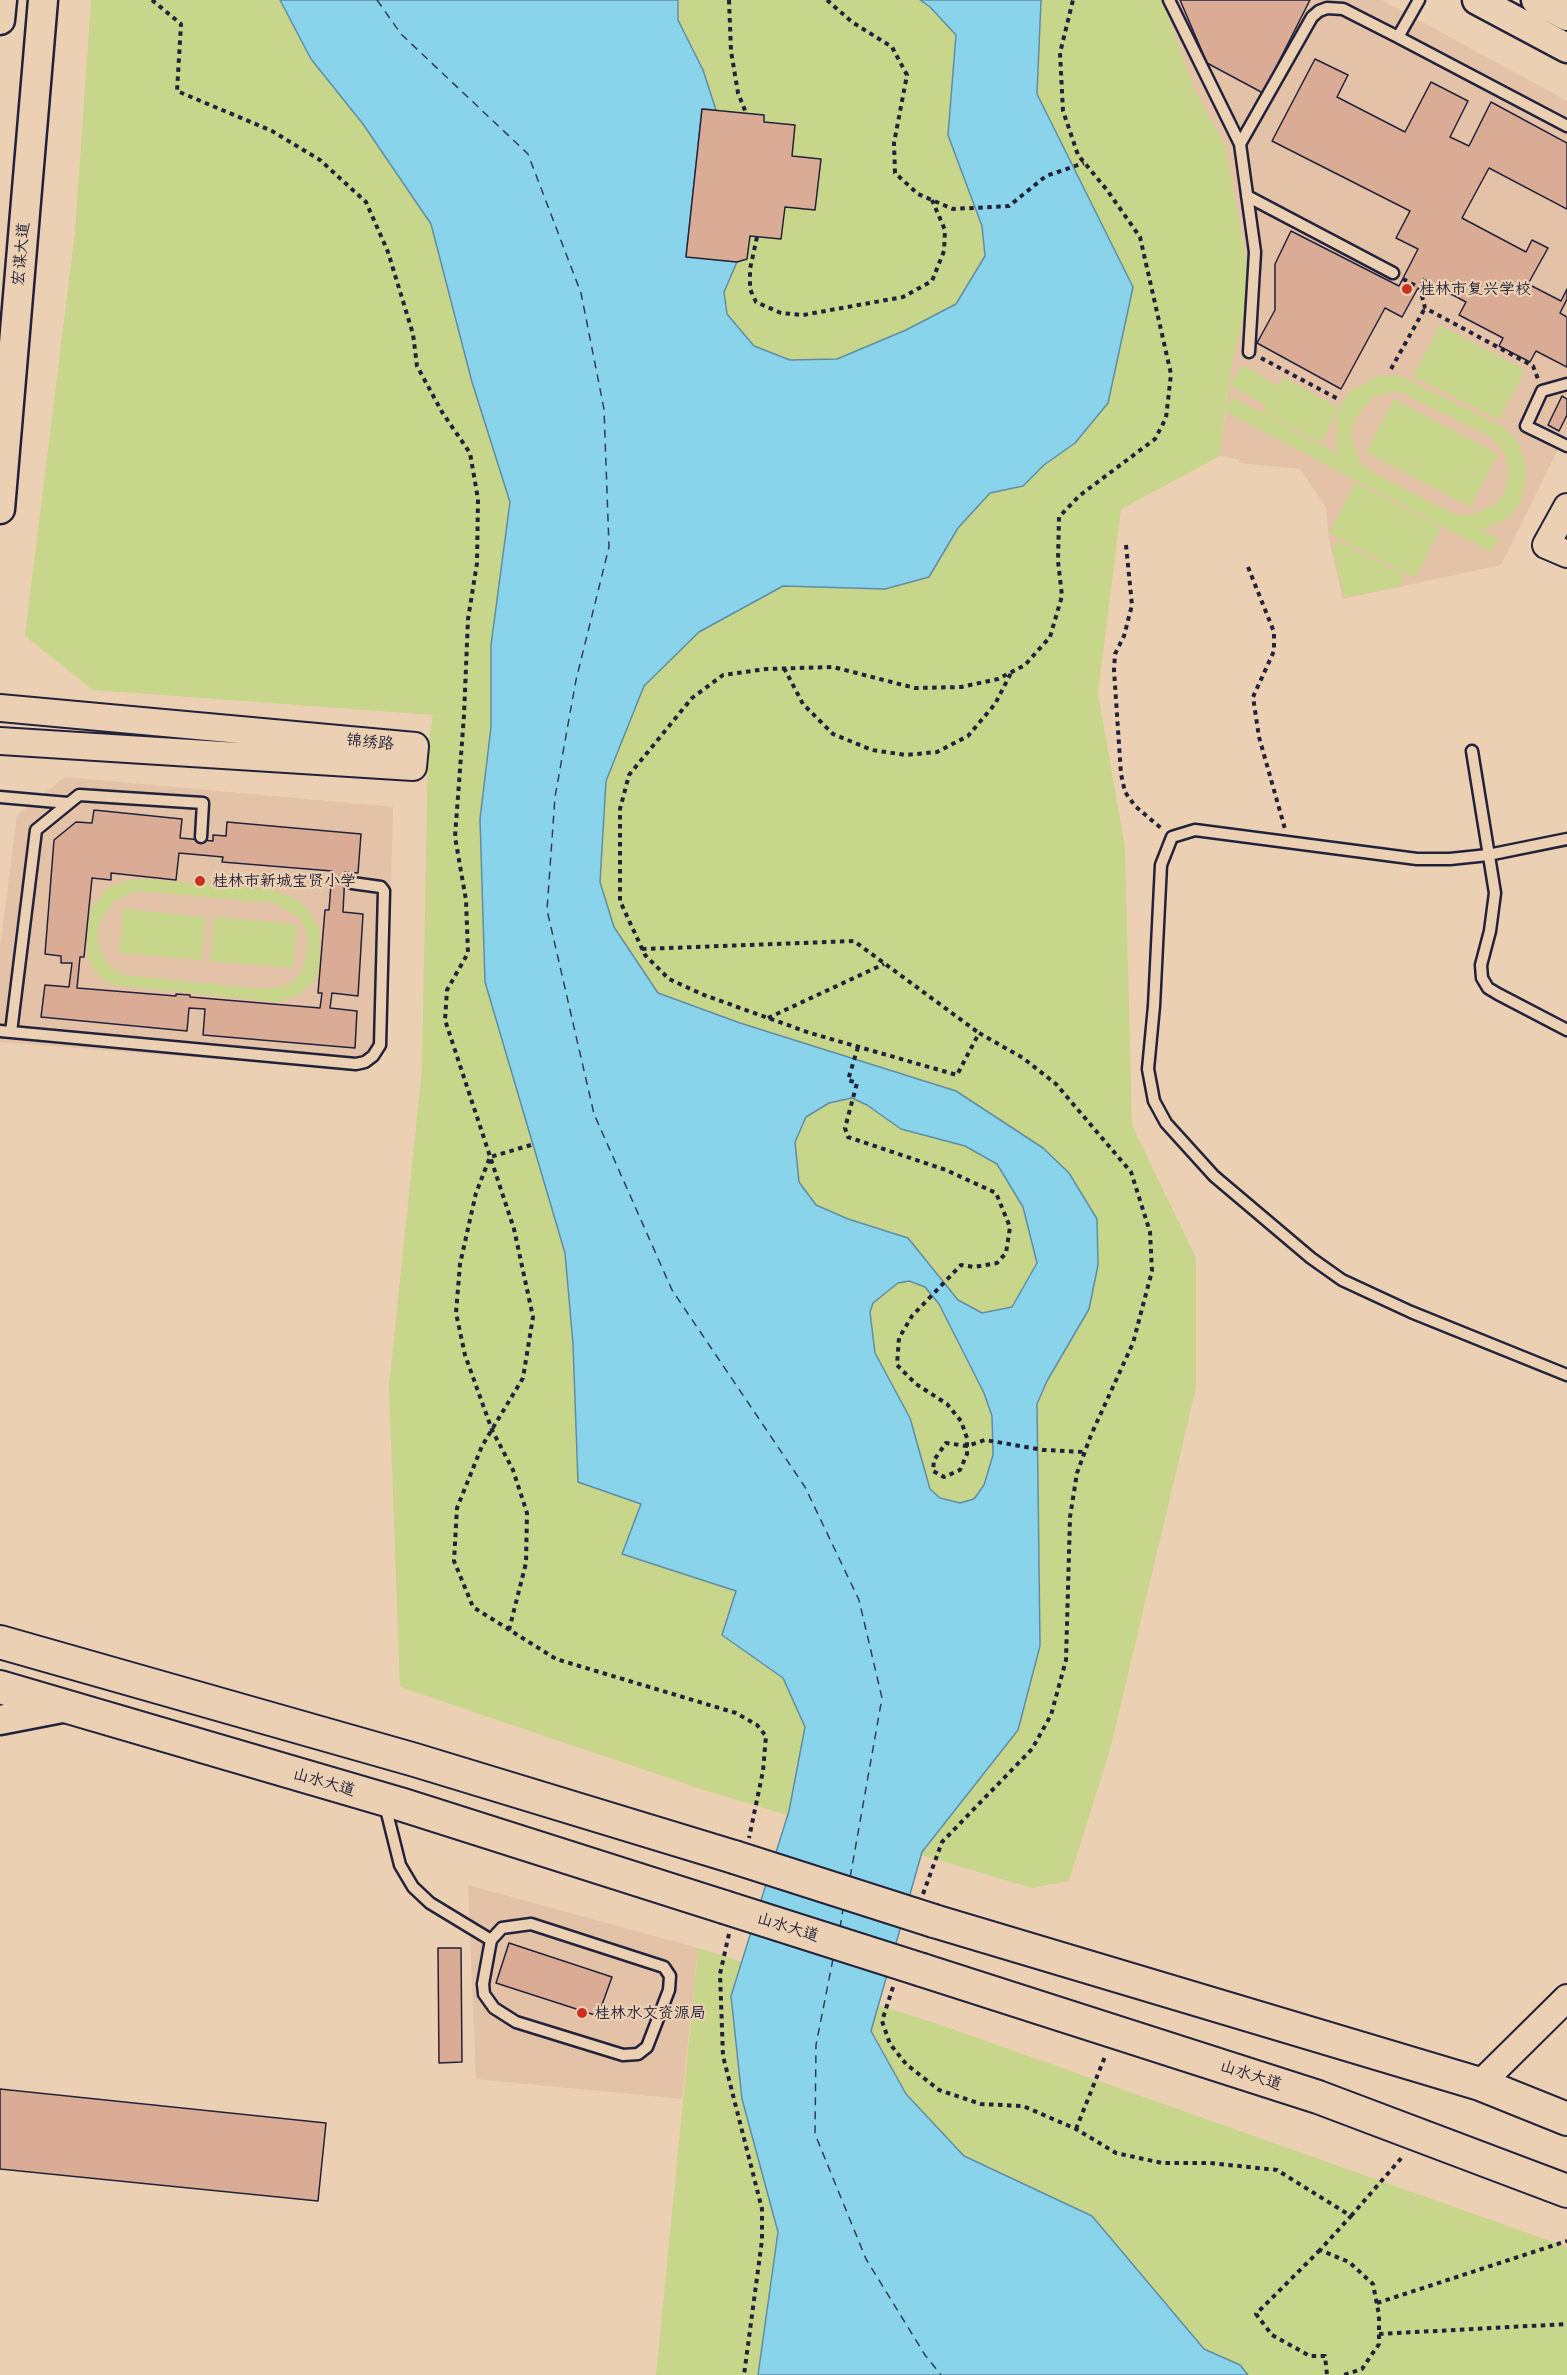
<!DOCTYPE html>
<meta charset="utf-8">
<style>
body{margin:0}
canvas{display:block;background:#ecd0b3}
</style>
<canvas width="1567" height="2375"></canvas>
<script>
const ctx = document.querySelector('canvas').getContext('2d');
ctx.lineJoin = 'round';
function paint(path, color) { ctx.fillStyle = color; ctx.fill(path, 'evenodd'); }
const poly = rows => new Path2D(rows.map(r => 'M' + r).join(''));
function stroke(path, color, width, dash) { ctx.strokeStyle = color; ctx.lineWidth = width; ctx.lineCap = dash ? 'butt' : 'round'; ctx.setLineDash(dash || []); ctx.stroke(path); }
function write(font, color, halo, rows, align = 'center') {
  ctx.font = font + ' Mali,"LXGW WenKai TC",sans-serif'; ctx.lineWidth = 4.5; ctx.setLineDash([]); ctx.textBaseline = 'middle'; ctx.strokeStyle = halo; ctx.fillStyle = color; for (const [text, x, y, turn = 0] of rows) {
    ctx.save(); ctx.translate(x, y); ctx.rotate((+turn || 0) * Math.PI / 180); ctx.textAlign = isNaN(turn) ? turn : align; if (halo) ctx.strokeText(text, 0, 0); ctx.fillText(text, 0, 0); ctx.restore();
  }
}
paint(poly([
 [1162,0,1382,0,1567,101,1567,431,1501,565,1343,599,1329,539,1326,507,1300,469,1239,463,1238,459,1220,456,1230,371,1246,306,1249,273,1225,146,1194,89],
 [65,777,393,807,387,1047,365,1071,0,1042,0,948,17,815],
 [468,1885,698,1948,682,2099,476,2079]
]), '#e3c2a8');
paint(poly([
 [91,0,1162,0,1194,89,1225,146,1249,273,1246,306,1230,371,1225,410,1232,397,1337,453,1337,418,1343,401,1351,391,1377,376,1401,376,1501,426,1515,438,1520,447,1526,467,1523,496,1516,510,1505,520,1482,530,1499,539,1491,552,1225,411,1220,456,1121,509,1098,693,1125,848,1132,1125,1196,1258,1196,1388,1111,1746,1069,1881,1032,1888,707,1791,400,1687,389,1386,422,1069,428,742,433,715,93,690,25,636,75,232],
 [1398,391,1491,437,1500,446,1506,456,1509,473,1504,494,1495,505,1469,516,1453,514,1367,469,1361,463,1353,443,1352,431,1356,417,1373,397],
 [1440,325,1525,370,1499,420,1413,376],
 [1242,365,1278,386,1283,377,1339,408,1321,442,1263,412,1266,406,1230,385],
 [1394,399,1498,454,1470,507,1366,452],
 [1355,483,1441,527,1415,578,1329,533],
 [1338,541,1404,575,1399,587,1344,597,1332,550],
 [147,879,273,890,294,898,308,910,320,931,320,966,314,981,298,996,278,1002,113,985,107,982,94,970,87,954,87,926,91,908,108,888,128,880],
 [138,891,275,903,299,918,306,931,308,947,302,970,294,981,286,985,263,989,124,975,111,967,103,957,98,944,98,925,114,901],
 [123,909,205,917,202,960,119,953],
 [214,917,297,924,293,968,210,961],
 [698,1948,938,2024,1567,2247,1567,2375,656,2375]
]), '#c7d68a');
const water = poly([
 [280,0,678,0,678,20,703,70,716,110,702,109,686,256,737,262,724,292,727,314,754,346,790,360,837,359,906,330,956,304,985,256,982,226,948,135,956,35,930,7,920,0,1041,0,1037,94,1133,287,1108,403,1075,443,1044,465,1023,486,990,493,958,528,929,577,885,589,783,586,699,632,644,686,606,781,600,882,614,927,658,993,740,1023,956,1091,1043,1148,1069,1173,1097,1219,1098,1265,1089,1309,1047,1381,1037,1404,1040,1646,1018,1730,922,1852,871,2031,906,2094,964,2156,1092,2216,1204,2349,1240,2365,1248,2375,758,2375,778,2232,742,2099,731,1996,789,1811,805,1727,783,1678,722,1635,736,1591,622,1554,641,1504,578,1482,573,1344,565,1253,485,982,480,819,491,727,491,645,510,502,472,382,431,224,363,124,311,59,280,0],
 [852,1098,867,1105,901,1129,965,1146,997,1164,1023,1207,1037,1263,1012,1307,982,1313,958,1300,908,1238,848,1219,816,1205,799,1182,795,1142,806,1117,829,1103,852,1098],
 [909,1281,925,1287,939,1304,984,1393,992,1416,993,1455,984,1485,974,1499,960,1503,940,1498,930,1489,910,1418,875,1353,870,1312,873,1303,898,1283,909,1281]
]);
paint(water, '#8ad4eb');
stroke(water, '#608da5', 1.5);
stroke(poly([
 [377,0,401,34,528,154,581,293,604,409,609,547,576,680,555,797,547,910,594,1114,672,1290,805,1487,859,1600,882,1698,850,1878],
 [840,1928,843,1909],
 [833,1959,816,2045,815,2134,866,2259,925,2355,941,2375]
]), '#323d55', 1.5, [8, 6]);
const building = poly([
 [1180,0,1310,0,1263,93,1207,63,1180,0],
 [1315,59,1348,75,1337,97,1405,132,1431,82,1468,101,1450,137,1469,146,1491,102,1567,143,1567,209,1489,168,1462,218,1526,252,1532,240,1548,248,1528,284,1561,301,1567,289,1567,299,1560,313,1567,317,1567,367,1536,351,1530,362,1499,346,1503,338,1459,315,1466,302,1423,279,1402,317,1385,308,1341,389,1257,343,1275,310,1275,264,1291,231,1399,286,1418,249,1396,238,1410,211,1272,141,1315,59],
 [702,109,764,115,764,122,795,125,792,156,821,159,815,210,785,207,781,239,750,236,747,259,737,262,686,257,702,109],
 [1562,396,1567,399,1567,415,1559,431,1548,425,1562,396],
 [94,810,182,819,180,838,213,841,213,835,226,836,227,822,361,834,358,873,345,872,343,912,363,914,358,996,332,993,330,1008,357,1011,355,1048,203,1035,205,1009,189,1008,187,1031,41,1017,45,985,69,987,72,963,61,963,61,956,45,954,54,840,76,822,92,823,94,810],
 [179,853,223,857,222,862,332,871,329,910,325,910,318,993,322,993,320,1008,190,997,190,995,176,994,176,996,77,988,80,957,84,957,92,878,111,880,111,873,176,880,179,853],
 [509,1943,612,1977,598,2016,496,1983,509,1943],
 [438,1948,461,1948,462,2062,439,2063,438,1948],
 [0,2089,326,2123,318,2201,0,2169,0,2089]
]);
paint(building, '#dbac95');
stroke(building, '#22223b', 1.5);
const service = poly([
 [1169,0,1240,144,1255,252,1249,352],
 [1419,0,1398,37,1567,126],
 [1240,144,1312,17,1319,11,1327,8,1343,9,1398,37],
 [1247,196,1393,273],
 [1567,384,1542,391,1526,426,1567,446],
 [1472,751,1495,893,1490,931,1481,965,1482,978,1488,988,1498,994,1567,1030],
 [0,797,68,803],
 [1567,839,1488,855,1450,859,1417,859,1195,830,1172,837,1161,865,1154,1006,1148,1069,1154,1101,1166,1123,1214,1176,1311,1258,1342,1280,1411,1312,1567,1375],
 [0,1031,356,1064,365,1062,373,1056,380,1045,384,891,381,887,352,883],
 [11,1032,36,830,79,795,203,803,201,837],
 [385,1805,400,1865,413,1887,430,1903,491,1940,483,1984,484,1994,494,2008,516,2022,623,2055,638,2054,647,2047,669,1990,670,1976,664,1967,531,1924,502,1928,491,1940]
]);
const tertiary = poly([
 [1567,507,1546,545,1567,554],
 [0,708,415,746,413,767,0,741],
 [1480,2084,1567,1998]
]);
const secondary = poly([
 [1477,0,1567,48],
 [1536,0,1567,16],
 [0,20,2,0],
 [0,509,43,0],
 [0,1720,67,1707]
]);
const primary = poly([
 [0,1642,415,1760,734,1857],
 [0,1687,400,1804,724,1907],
 [934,1921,1480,2084,1567,2119],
 [922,1970,1318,2097,1567,2191]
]);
stroke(service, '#22223b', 15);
stroke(tertiary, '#22223b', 30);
stroke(secondary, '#22223b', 33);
stroke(primary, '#22223b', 36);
stroke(poly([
 [152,0,181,24,177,91,272,131,320,160,366,202,388,252,413,334,417,366,442,412,470,453,478,499,477,563,468,619,464,715,455,837,466,900,468,953,447,990,445,1020,514,1229,533,1317,523,1378,482,1446,457,1508,454,1561,473,1607,556,1659,736,1713,757,1725,766,1736,763,1771,749,1838],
 [729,0,731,51,738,93,746,113],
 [827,0,852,22,892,47,907,75,894,143,895,173,918,194,953,209,1009,206,1046,176,1084,163],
 [757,237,750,269,750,289,756,302,781,313,803,315,903,297,932,281,944,251,945,230,932,200],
 [1403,279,1420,288,1425,308,1533,366,1538,379],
 [1261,358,1340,400],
 [1391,369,1425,308],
 [1126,545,1132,605,1124,636,1115,654,1114,670,1121,774,1125,792,1135,806,1161,828],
 [1248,567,1274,632,1274,651,1253,697,1259,737,1285,829],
 [784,668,803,704,833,734,872,750,906,755,937,752,968,736,995,704,1011,673],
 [642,949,854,941,979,1033],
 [768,1018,884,964],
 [858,1047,848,1080,857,1083,845,1128,848,1137,946,1170,996,1193,1010,1227,1006,1253,997,1263,974,1267,961,1265,912,1316,899,1338,897,1365,916,1384,947,1404,961,1421,967,1438,967,1454,960,1470,944,1477,933,1471,934,1460,946,1443,967,1446,985,1440,1044,1450,1085,1452],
 [509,1630,526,1563,527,1513,513,1470,492,1430,465,1355,456,1313,460,1264,476,1193,490,1157,531,1145],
 [923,1894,942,1842,1032,1749,1051,1715,1066,1660,1070,1517,1077,1473,1091,1435,1133,1343,1152,1271,1150,1232,1131,1172,1056,1084,1023,1058,979,1033,957,1075,810,1033,704,995,669,979,645,955,620,901,620,809,629,775,692,698,723,675,766,669,833,667,915,688,961,687,998,679,1025,665,1050,637,1062,596,1058,561,1059,517,1079,496,1155,439,1166,418,1171,374,1140,237,1107,190,1078,155,1063,111,1060,53,1073,0],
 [729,1934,720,1974,723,2056,762,2209,762,2240,744,2375],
 [893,1987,882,2021,890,2044,906,2064,939,2090,981,2104,1023,2106,1076,2129,1116,2153,1162,2163,1210,2163,1277,2170,1351,2216,1320,2250,1349,2262,1373,2284,1379,2315,1379,2344,1362,2369,1344,2375],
 [1076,2129,1106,2054],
 [1351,2216,1404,2155],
 [1320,2250,1256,2314,1272,2335,1310,2356,1325,2356,1327,2375],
 [1377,2303,1567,2241],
 [1379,2334,1567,2324]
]), '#22223b', 4, [4.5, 4.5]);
stroke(service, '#ecd0b3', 10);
stroke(tertiary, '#ecd0b3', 26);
stroke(secondary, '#ecd0b3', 28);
stroke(primary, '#ecd0b3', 32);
const primaryBridge = poly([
 [734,1857,934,1921],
 [724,1907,922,1970]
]);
stroke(primaryBridge, '#22223b', 36, []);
stroke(primaryBridge, '#ecd0b3', 32);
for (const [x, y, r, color] of [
 [1407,289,6,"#c8321e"],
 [200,881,6,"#c8321e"],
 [582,2013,6,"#c8321e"]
]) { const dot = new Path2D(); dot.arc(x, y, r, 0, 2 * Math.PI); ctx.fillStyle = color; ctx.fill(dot); stroke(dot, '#ecd0b3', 2); }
write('16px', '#22223b', '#ecd0b3', [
 ["宏谋大道",21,254,-85],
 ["锦绣路",370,742,5],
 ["山水大道",324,1782,16],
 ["山水大道",788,1927,17],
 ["山水大道",1251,2075,18]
]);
write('16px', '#22223b', '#ecd0b3', [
 ["桂林市复兴学校",1419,289],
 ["桂林市新城宝贤小学",212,881],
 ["桂林水文资源局",594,2013]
], 'left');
</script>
